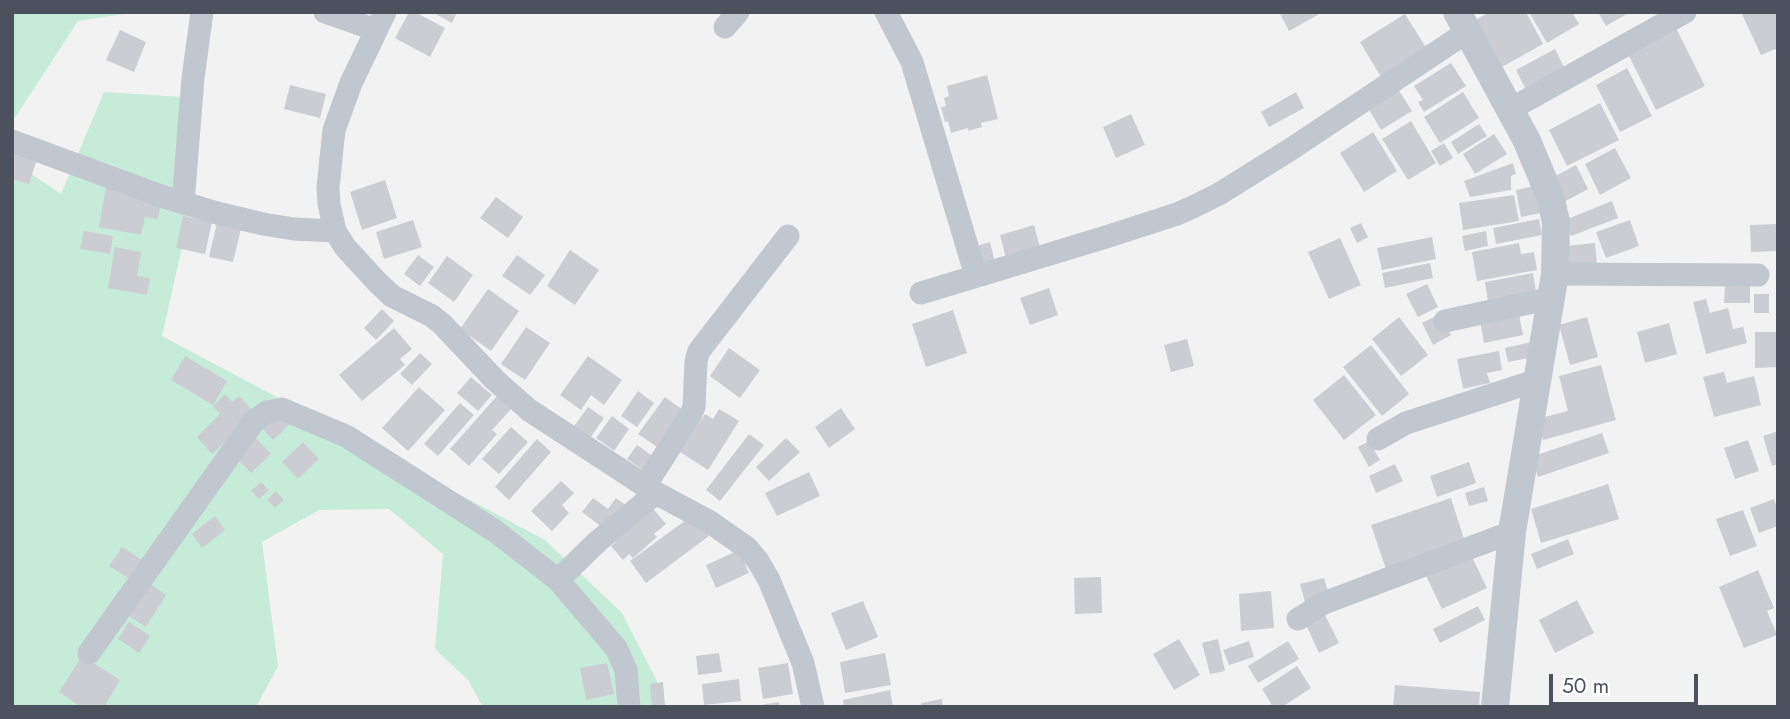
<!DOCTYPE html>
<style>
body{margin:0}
#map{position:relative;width:1790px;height:719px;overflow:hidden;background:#f3f2f2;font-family:Jost,sans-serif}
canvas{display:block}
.frame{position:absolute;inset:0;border:14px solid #4b525d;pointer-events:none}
.scale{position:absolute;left:1549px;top:674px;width:149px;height:32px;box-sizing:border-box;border:4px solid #4b525d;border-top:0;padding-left:9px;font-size:21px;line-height:24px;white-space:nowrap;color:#4b525d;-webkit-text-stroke:5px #fff;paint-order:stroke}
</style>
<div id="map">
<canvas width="1790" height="719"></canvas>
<div class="frame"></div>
<div class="scale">50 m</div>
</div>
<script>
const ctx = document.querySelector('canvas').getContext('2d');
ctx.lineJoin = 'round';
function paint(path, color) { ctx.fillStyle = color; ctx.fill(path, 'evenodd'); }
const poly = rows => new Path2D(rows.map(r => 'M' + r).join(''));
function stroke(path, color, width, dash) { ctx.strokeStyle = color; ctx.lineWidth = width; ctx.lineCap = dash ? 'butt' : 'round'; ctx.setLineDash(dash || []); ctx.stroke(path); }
paint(poly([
 [12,12,136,12,78,21,14,119,12,118],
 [104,92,199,98,189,216,162,336,545,540,622,613,661,689,662,707,483,707,468,680,435,649,443,554,389,509,319,510,262,542,278,666,256,707,12,707,12,161,61,194]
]), '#c6ebd9');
paint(poly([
 [409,12,415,12,445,28,430,57,395,38],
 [432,12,457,12,452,23],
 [1279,12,1323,12,1289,31],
 [1489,12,1526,12,1543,44,1502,67,1476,20],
 [1529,12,1572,12,1579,24,1547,43],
 [1598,12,1630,12,1606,26],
 [1741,12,1778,12,1778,48,1761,55],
 [1405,14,1427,49,1381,77,1360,42],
 [1676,28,1705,86,1656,110,1627,52],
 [120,30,146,42,134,72,106,60],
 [1555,49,1566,71,1527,92,1516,70],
 [1451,63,1466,86,1424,112,1418,102,1423,100,1414,86],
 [1627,68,1652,116,1620,132,1596,85],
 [987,75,998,119,981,123,982,127,968,131,968,128,951,133,948,121,945,122,941,107,946,106,944,98,949,96,947,86],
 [290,85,326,94,320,118,284,109],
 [1398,89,1412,111,1381,130,1368,108],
 [1296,92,1304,108,1269,127,1261,112],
 [1463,92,1479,118,1440,143,1424,117],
 [1600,103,1619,140,1567,166,1549,130],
 [1131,114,1145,145,1116,158,1103,127],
 [1411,121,1436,163,1408,180,1382,139],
 [1479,124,1487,136,1458,154,1451,142],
 [1373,132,1397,171,1364,192,1340,153],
 [1494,134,1507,154,1475,174,1463,154],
 [1444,143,1453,158,1440,166,1431,151],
 [1615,148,1631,178,1600,195,1585,164],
 [12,152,37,159,29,184,12,179],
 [1513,163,1516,174,1511,176,1511,190,1470,197,1464,181],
 [1576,165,1588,189,1562,203,1550,179],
 [385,180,397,218,362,230,350,192],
 [1535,186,1541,213,1521,217,1516,190],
 [106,187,162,197,158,219,145,217,141,235,99,227],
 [1514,195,1519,221,1463,230,1459,203],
 [496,197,523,217,508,238,480,218],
 [1612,201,1618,218,1571,236,1565,220],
 [219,214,243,220,233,262,209,257],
 [183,216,212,222,205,254,176,248],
 [1539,219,1542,235,1496,244,1493,228],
 [413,220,422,247,384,259,376,232],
 [1630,220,1639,246,1606,258,1596,232],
 [1361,223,1368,237,1357,243,1350,228],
 [1778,224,1778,251,1751,252,1750,225],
 [1034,225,1040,248,1006,258,1000,235],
 [84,231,113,236,110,254,80,249],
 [1486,231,1488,246,1465,251,1462,236],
 [1432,237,1436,259,1382,270,1377,248],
 [1340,238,1361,285,1329,299,1308,252],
 [990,242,995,263,980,267,974,247],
 [1519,243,1521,254,1534,252,1537,270,1477,281,1472,252],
 [1595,243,1597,265,1568,268,1566,246],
 [115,247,141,252,137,276,150,278,147,295,108,288],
 [570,250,599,270,575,305,547,286],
 [418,255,434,267,420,286,404,274],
 [517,255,545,275,530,295,502,276],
 [447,256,473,275,454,302,428,283],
 [1430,263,1433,278,1385,288,1382,273],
 [1533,273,1536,292,1488,301,1485,282],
 [1427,284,1438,307,1418,317,1406,294],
 [1725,286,1750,286,1750,303,1724,303],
 [1049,288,1058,315,1030,325,1020,298],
 [488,289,519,311,491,351,460,329],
 [1754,294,1769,294,1769,313,1754,313],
 [1706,299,1710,313,1728,308,1733,329,1743,327,1747,343,1706,354,1693,302],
 [382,309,394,321,376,340,364,328],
 [1518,309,1523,335,1484,343,1479,316],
 [953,310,967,353,926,367,912,324],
 [1440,314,1451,335,1433,345,1422,323],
 [1399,317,1428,355,1401,376,1372,339],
 [1587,317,1598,357,1570,365,1559,325],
 [1669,323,1677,354,1645,363,1637,332],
 [526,327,550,343,525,380,501,364],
 [394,328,412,349,400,359,405,365,362,401,339,375],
 [1755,332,1778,332,1778,367,1755,368],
 [1187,339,1194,366,1171,372,1164,345],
 [1531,342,1534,357,1508,362,1505,348],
 [1371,345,1409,394,1382,416,1343,367],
 [729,348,760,370,740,398,710,376],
 [1499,351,1502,370,1487,373,1490,383,1463,389,1457,359],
 [420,353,432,364,412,385,400,374],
 [185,356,227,381,213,405,171,380],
 [588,356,622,380,604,405,591,395,581,410,560,395],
 [1601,365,1616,420,1543,440,1537,419,1568,411,1559,376],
 [1724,372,1727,383,1754,376,1761,405,1714,417,1703,377],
 [1344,375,1376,415,1344,440,1313,400],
 [471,377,492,395,478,411,457,393],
 [419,387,445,410,408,451,382,428],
 [638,391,654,403,637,427,621,416],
 [225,394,232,402,239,396,255,413,212,454,197,437,220,414,213,406],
 [497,396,512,408,492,430,497,434,469,466,450,449],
 [665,397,683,410,657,447,638,434],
 [460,403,474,415,438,456,424,444],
 [588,407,604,418,588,441,572,429],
 [841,408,855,429,829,448,815,427],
 [719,409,739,421,708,470,680,452,705,414,713,419],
 [276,411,289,425,273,440,260,426],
 [612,416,629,429,614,451,596,438],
 [511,427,528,442,499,474,482,459],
 [1778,431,1778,464,1772,466,1763,436],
 [1602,433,1609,453,1538,477,1531,457],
 [749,434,764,445,720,501,706,490],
 [254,436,271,454,251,473,234,455],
 [786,438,800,452,769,481,756,467],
 [537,439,551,452,509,500,495,487],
 [1748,440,1759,471,1735,479,1724,448],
 [1369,441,1380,460,1369,467,1358,447],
 [303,442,319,459,298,479,282,462],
 [637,445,654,457,644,471,627,459],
 [1469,462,1476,483,1437,497,1430,476],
 [1395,464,1403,481,1376,493,1369,476],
 [809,472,820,496,777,516,765,493],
 [561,481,574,493,562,505,569,513,552,531,531,511],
 [261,482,269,490,259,499,251,491],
 [1608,484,1619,519,1541,543,1531,509],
 [1484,487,1488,501,1469,506,1465,493],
 [276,491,284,500,275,508,267,500],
 [593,498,608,509,616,498,627,506,607,531,582,512],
 [1451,498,1465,542,1386,569,1371,525],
 [1774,499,1778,510,1778,526,1759,533,1750,508],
 [650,505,666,524,654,534,657,537,633,558,629,554,623,560,611,546,616,542,611,537],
 [1743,510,1757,546,1730,556,1716,519],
 [215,516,225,530,202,548,192,534],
 [690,517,699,529,702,526,709,536,646,583,630,561],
 [1568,539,1574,554,1537,569,1531,554],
 [122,547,147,563,135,582,109,566],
 [739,550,749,573,716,588,706,565],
 [1471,555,1487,588,1442,609,1426,576],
 [1758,570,1774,608,1767,611,1777,635,1744,648,1719,587],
 [1101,577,1102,613,1075,614,1074,578],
 [1324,578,1329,595,1305,602,1300,584],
 [147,582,166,595,146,627,126,614],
 [1271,591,1274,628,1241,631,1239,594],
 [1577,600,1594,633,1555,653,1539,620],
 [863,601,878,637,846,650,831,613],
 [1478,606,1485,620,1440,643,1433,629],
 [1325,615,1339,643,1319,653,1306,625],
 [129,622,150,636,139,653,118,639],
 [1179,639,1200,675,1174,690,1153,654],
 [1218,639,1225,671,1210,674,1202,643],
 [1249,641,1254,657,1229,665,1223,650],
 [1288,641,1299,659,1258,683,1248,666],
 [719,653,722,672,698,675,696,656],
 [885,653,891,685,845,693,840,662],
 [82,656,120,680,104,707,81,707,59,692],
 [607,663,614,694,586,700,580,668],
 [788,663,793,694,763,699,758,668],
 [1297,666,1311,688,1282,707,1273,707,1262,689],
 [739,679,741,701,704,705,702,684],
 [663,682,665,705,652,707,650,684],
 [1395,685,1480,692,1479,707,1393,707],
 [890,690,893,707,844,707,843,700],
 [942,699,943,707,921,707,921,703],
 [779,702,780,707,761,707,761,705]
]), '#cccdd3');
stroke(poly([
 [325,12,376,30],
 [385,12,351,83,334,130,328,187,329,204,335,231,345,247,377,282,392,296,432,316,442,324,495,380,529,410,656,493,710,522,747,548,758,561,769,580,803,663,813,707],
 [886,12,912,62,976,276],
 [725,27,738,12],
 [1509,110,1685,12],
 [12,141,161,196,217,213,263,224,294,229,335,231],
 [183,203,193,78,202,12],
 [1555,274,1758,275],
 [921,293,1106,237,1177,214,1195,206,1219,194,1288,151,1467,32],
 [1445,321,1552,298],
 [1378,439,1406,423,1538,380],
 [645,486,691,414,694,407,696,361,699,351,788,236],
 [558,580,597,542,656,493],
 [1298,619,1324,603,1512,532],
 [89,653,254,421,267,412,282,409,346,436,495,531,558,580,616,648,626,670,629,707]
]), '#c1c7ce', 23);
stroke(poly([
 [1457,12,1527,141,1550,196,1556,222,1555,274,1512,532,1495,707]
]), '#c1c7ce', 28);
</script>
